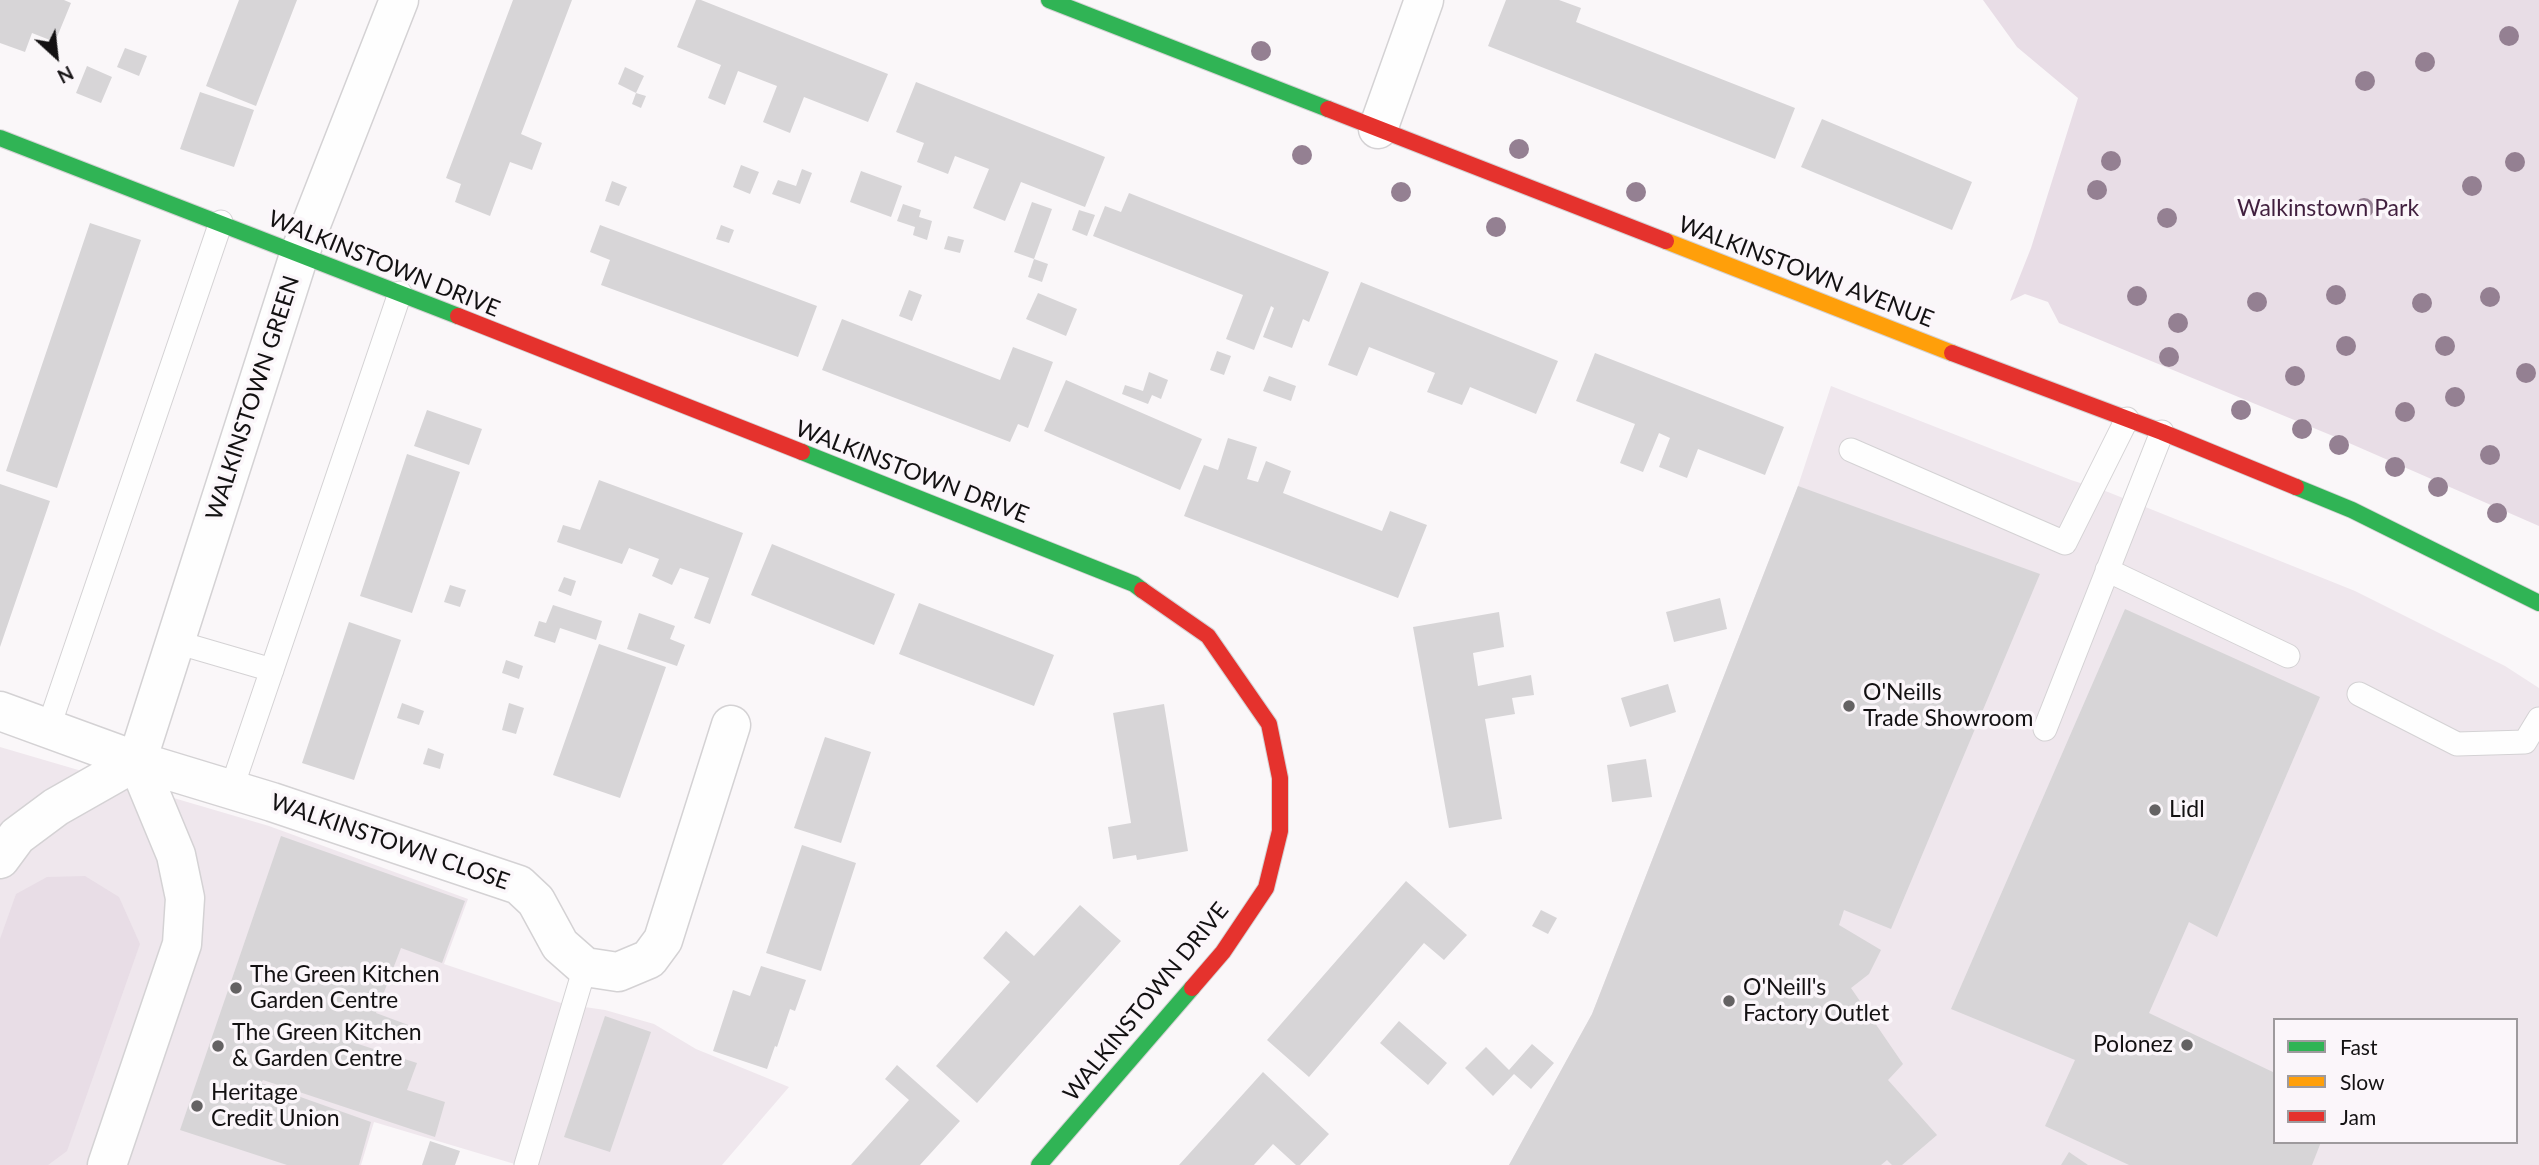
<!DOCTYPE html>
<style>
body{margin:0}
#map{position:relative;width:2539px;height:1165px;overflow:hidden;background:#faf7f9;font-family:Lato,sans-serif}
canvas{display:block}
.legend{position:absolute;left:2273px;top:1018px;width:245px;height:126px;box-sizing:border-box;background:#fbf6fa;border:2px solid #9e9a9d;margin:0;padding:9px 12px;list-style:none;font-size:21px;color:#131112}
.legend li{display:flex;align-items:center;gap:14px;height:35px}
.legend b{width:35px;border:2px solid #9e9a9d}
.north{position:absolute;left:21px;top:21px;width:70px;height:70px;-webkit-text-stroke:5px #fbf6fa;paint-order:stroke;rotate:153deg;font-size:19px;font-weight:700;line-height:28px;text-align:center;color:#131112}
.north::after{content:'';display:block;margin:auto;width:24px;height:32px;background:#131112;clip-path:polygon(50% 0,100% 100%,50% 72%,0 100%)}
</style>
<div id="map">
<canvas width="2539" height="1165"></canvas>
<ul class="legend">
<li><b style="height:9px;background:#30b455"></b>Fast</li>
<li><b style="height:9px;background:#ff9f0a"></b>Slow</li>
<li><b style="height:9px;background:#e5322d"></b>Jam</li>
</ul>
<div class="north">N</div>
</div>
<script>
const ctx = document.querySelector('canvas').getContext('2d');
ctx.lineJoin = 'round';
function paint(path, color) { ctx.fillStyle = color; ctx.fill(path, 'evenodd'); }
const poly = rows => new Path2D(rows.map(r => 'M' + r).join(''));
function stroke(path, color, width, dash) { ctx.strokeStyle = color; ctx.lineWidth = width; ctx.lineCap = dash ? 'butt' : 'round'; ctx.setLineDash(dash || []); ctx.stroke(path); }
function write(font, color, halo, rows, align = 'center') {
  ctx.font = font + ' Lato,sans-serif'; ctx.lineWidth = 7; ctx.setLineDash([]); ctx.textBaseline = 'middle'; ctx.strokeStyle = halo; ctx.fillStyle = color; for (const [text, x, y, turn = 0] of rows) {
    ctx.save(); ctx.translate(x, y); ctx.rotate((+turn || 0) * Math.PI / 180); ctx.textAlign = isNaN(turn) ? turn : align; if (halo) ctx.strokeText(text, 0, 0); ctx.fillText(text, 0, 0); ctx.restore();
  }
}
paint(poly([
 [1831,386,2071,480,2108,492,2355,591,2505,666,2539,688,2539,1165,1509,1165,1592,1014,1798,486],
 [2275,1020,2516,1020,2516,1142,2275,1142],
 [0,747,269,826,468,899,444,964,564,1004,605,1010,654,1024,696,1049,789,1087,722,1165,518,1165,374,1122,361,1165,0,1165]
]), '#efe7ed');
paint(poly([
 [1983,0,2539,0,2539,526,2333,436,2059,323,2048,302,2025,294,2010,301,2031,248,2078,98,2017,47],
 [85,876,119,897,140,944,67,1151,48,1165,0,1165,0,939,16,894,47,877]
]), '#e8dde6');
paint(poly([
 [0,0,64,0,71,3,55,42,32,33,25,52,0,43],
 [239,0,297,0,256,106,206,86],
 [513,0,572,0,521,134,542,143,532,170,510,162,490,216,455,202,461,184,446,178],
 [696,0,701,0,888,74,868,122,804,97,790,133,763,122,777,86,738,71,725,105,708,98,721,65,677,47],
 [1506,0,1559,0,1581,8,1576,22,1795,108,1775,159,1488,46],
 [125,48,147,56,139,76,117,67],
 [87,66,112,77,101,103,76,93],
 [625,67,644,76,636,93,618,84],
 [916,82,1105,157,1085,207,1021,182,1005,221,973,208,989,169,955,156,948,174,917,162,924,143,896,132],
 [200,92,254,110,234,167,180,149],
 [636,93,646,96,641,108,632,104],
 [1822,119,1972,182,1952,230,1801,167],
 [741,165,759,172,750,194,733,187],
 [802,169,812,173,800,204,772,194,778,180,796,186],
 [861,171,902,186,891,217,850,202],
 [612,181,627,187,619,206,605,201],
 [1129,193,1329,272,1309,322,1303,319,1292,348,1263,337,1274,308,1271,306,1254,350,1226,339,1243,295,1093,236,1105,206,1121,212],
 [1032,202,1052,209,1034,259,1014,252],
 [903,204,921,210,919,217,932,221,927,240,913,235,915,227,897,221],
 [1079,210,1095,215,1087,236,1072,230],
 [90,223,141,240,57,488,6,471],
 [600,225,817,306,798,357,601,285,610,260,590,252],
 [721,225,734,230,729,243,716,239],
 [948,236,964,240,960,253,944,249],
 [1034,259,1048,264,1042,282,1028,277],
 [1361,282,1558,361,1536,414,1470,387,1462,405,1427,392,1435,373,1369,347,1357,376,1328,365],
 [909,290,922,295,912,321,899,316],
 [1038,293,1077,309,1066,336,1026,319],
 [842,319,1000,380,1013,347,1053,362,1028,428,1018,424,1010,442,822,370],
 [1217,351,1231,356,1224,375,1210,370],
 [1595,353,1784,427,1765,475,1698,449,1687,478,1659,467,1670,438,1659,433,1643,472,1620,463,1635,424,1576,401],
 [1149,372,1168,380,1161,399,1152,395,1148,404,1122,394,1125,385,1143,391],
 [1269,376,1296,386,1291,401,1263,391],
 [1066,380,1202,439,1180,490,1044,431],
 [427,410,482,429,469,465,414,446],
 [1228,438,1257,447,1247,479,1258,482,1266,461,1291,471,1283,493,1319,507,1382,531,1390,511,1427,525,1398,598,1184,516,1204,465,1218,470],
 [407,454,460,472,412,613,360,596],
 [599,480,743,533,710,624,694,618,709,578,680,568,672,585,652,576,659,559,629,548,622,564,557,542,563,525,580,530],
 [0,484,50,501,0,647],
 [1798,486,2040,574,1891,929,1844,910,1839,925,1881,950,1869,974,1851,988,1903,1064,1888,1080,1937,1135,1902,1165,1892,1165,1887,1160,1881,1165,1509,1165,1592,1014],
 [772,544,895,594,874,645,751,595],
 [564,577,576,581,571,596,558,591],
 [450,585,466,590,460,607,444,602],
 [1720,598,1727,629,1674,642,1666,612],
 [919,603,1054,655,1034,706,899,654],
 [553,605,602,621,596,640,560,628,555,643,534,636,539,621,546,623],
 [2125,609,2320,697,2217,937,2189,922,2149,1013,2275,1073,2275,1142,2321,1142,2312,1165,2129,1165,2045,1126,2075,1060,1951,1009],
 [1499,612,1504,647,1473,653,1478,686,1531,675,1534,695,1512,698,1515,714,1485,719,1502,819,1449,828,1413,627],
 [639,613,675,626,670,639,685,645,677,666,627,649],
 [349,622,401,640,354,780,302,763],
 [599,644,666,667,620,798,553,775],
 [506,660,523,666,519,679,502,673],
 [1668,684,1676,712,1630,727,1621,698],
 [402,703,424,711,419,725,397,718],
 [509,703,524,708,516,734,502,730],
 [1164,704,1188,851,1137,860,1136,855,1113,859,1108,827,1131,823,1113,713],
 [825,737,871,752,841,843,794,828],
 [428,748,444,754,440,769,423,764],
 [1646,759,1652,797,1612,802,1607,765],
 [281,836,465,901,442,963,401,948,376,1013,419,1029,416,1040,362,1024,355,1043,417,1063,407,1090,445,1102,435,1137,263,1080,261,1083,371,1122,359,1165,287,1165,180,1130],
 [802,845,856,863,821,971,766,953],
 [1406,881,1467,935,1444,960,1424,943,1309,1077,1267,1040],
 [1080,905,1121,941,977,1103,936,1066,1010,982,983,958,1006,931,1034,956],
 [1541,910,1557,918,1548,934,1532,926],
 [761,966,806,980,795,1011,790,1009,777,1047,775,1046,767,1069,713,1051,733,990,750,996],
 [605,1016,651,1032,610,1152,564,1137],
 [1399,1021,1447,1063,1428,1085,1380,1043],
 [1532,1044,1554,1063,1531,1089,1514,1074,1493,1096,1465,1068,1486,1047,1509,1070],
 [897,1065,960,1121,920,1165,851,1165,909,1100,885,1079],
 [1263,1072,1329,1134,1300,1165,1296,1165,1273,1144,1254,1165,1179,1165],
 [430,1141,460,1151,455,1165,422,1165],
 [2069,1152,2088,1165,2061,1165]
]), '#d7d5d7');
const lane = poly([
 [1851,450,2065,543,2127,419],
 [2107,570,2288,656],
 [176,642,272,670],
 [2359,694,2457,744,2525,742,2539,719],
 [48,729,221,222],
 [2045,729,2162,432],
 [231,790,400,293],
 [526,1165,585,967]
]);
const street = poly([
 [1378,129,1424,0],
 [0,711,137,761,272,802,519,885,536,901,560,945,585,967,618,972,649,959,663,940,731,725],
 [137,761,299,255,399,0],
 [0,859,17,836,56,807,137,761,176,855,185,898,182,944,107,1165]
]);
const fast = poly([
 [1049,0,1328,109],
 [0,138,458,316],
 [802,452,1134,584,1142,590],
 [2296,487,2352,510,2539,603],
 [1039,1165,1192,988]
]);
const slow = poly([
 [1666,241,1952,353]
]);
const jam = poly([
 [1328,109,1666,241],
 [458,316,802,452],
 [1952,353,2162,432,2296,487],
 [1142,590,1208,636,1269,724,1280,778,1280,831,1266,888,1223,952,1192,988]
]);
stroke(lane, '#d4d2d4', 25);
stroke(street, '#d4d2d4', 41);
stroke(fast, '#d4d2d4', 18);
stroke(slow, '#d4d2d4', 18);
stroke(jam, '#d4d2d4', 18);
stroke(lane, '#fefefe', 23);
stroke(street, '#fefefe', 38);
stroke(fast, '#30b455', 16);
stroke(slow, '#ff9f0a', 16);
stroke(jam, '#e5322d', 16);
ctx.fillStyle = '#948092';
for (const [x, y] of [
 [2509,36],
 [1261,51],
 [2425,62],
 [2365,81],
 [1519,149],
 [1302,155],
 [2111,161],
 [2515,162],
 [2472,186],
 [2097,190],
 [1401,192],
 [1636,192],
 [2364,208],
 [2167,218],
 [1496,227],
 [2336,295],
 [2137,296],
 [2490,297],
 [2257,302],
 [2422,303],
 [2178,323],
 [2346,346],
 [2445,346],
 [2169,357],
 [2526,373],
 [2295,376],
 [2455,397],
 [2241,410],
 [2405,412],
 [2302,429],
 [2339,445],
 [2490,455],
 [2395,467],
 [2438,487],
 [2497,513]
]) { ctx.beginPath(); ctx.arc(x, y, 10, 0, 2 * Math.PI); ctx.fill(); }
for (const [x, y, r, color] of [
 [1849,706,7,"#646263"],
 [2155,810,7,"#646263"],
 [236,988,7,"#646263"],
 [1729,1001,7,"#646263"],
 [2187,1045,7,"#646263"],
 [218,1046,7,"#646263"],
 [197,1106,7,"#646263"]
]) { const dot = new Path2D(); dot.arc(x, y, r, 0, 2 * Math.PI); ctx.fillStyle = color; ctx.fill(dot); stroke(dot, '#fbf6fa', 2.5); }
write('23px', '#411f3e', '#fbf6fa', [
 ["Walkinstown Park",2328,209]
]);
write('23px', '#131112', '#fbf6fa', [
 ["WALKINSTOWN DRIVE",384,264,22],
 ["WALKINSTOWN AVENUE",1806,272,21],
 ["WALKINSTOWN GREEN",253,398,-72],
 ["WALKINSTOWN DRIVE",912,472,21],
 ["WALKINSTOWN CLOSE",390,842,19],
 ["WALKINSTOWN DRIVE",1146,1002,-51]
]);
write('23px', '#131112', '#fbf6fa', [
 ["O'Neills",1863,693],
 ["Trade Showroom",1863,719],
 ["Lidl",2169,810],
 ["The Green Kitchen",250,975],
 ["Garden Centre",250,1001],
 ["O'Neill's",1743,988],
 ["Factory Outlet",1743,1014],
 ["The Green Kitchen",232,1033],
 ["& Garden Centre",232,1059],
 ["Polonez",2173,1045,"right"],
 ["Heritage",211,1093],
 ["Credit Union",211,1119]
], 'left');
</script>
